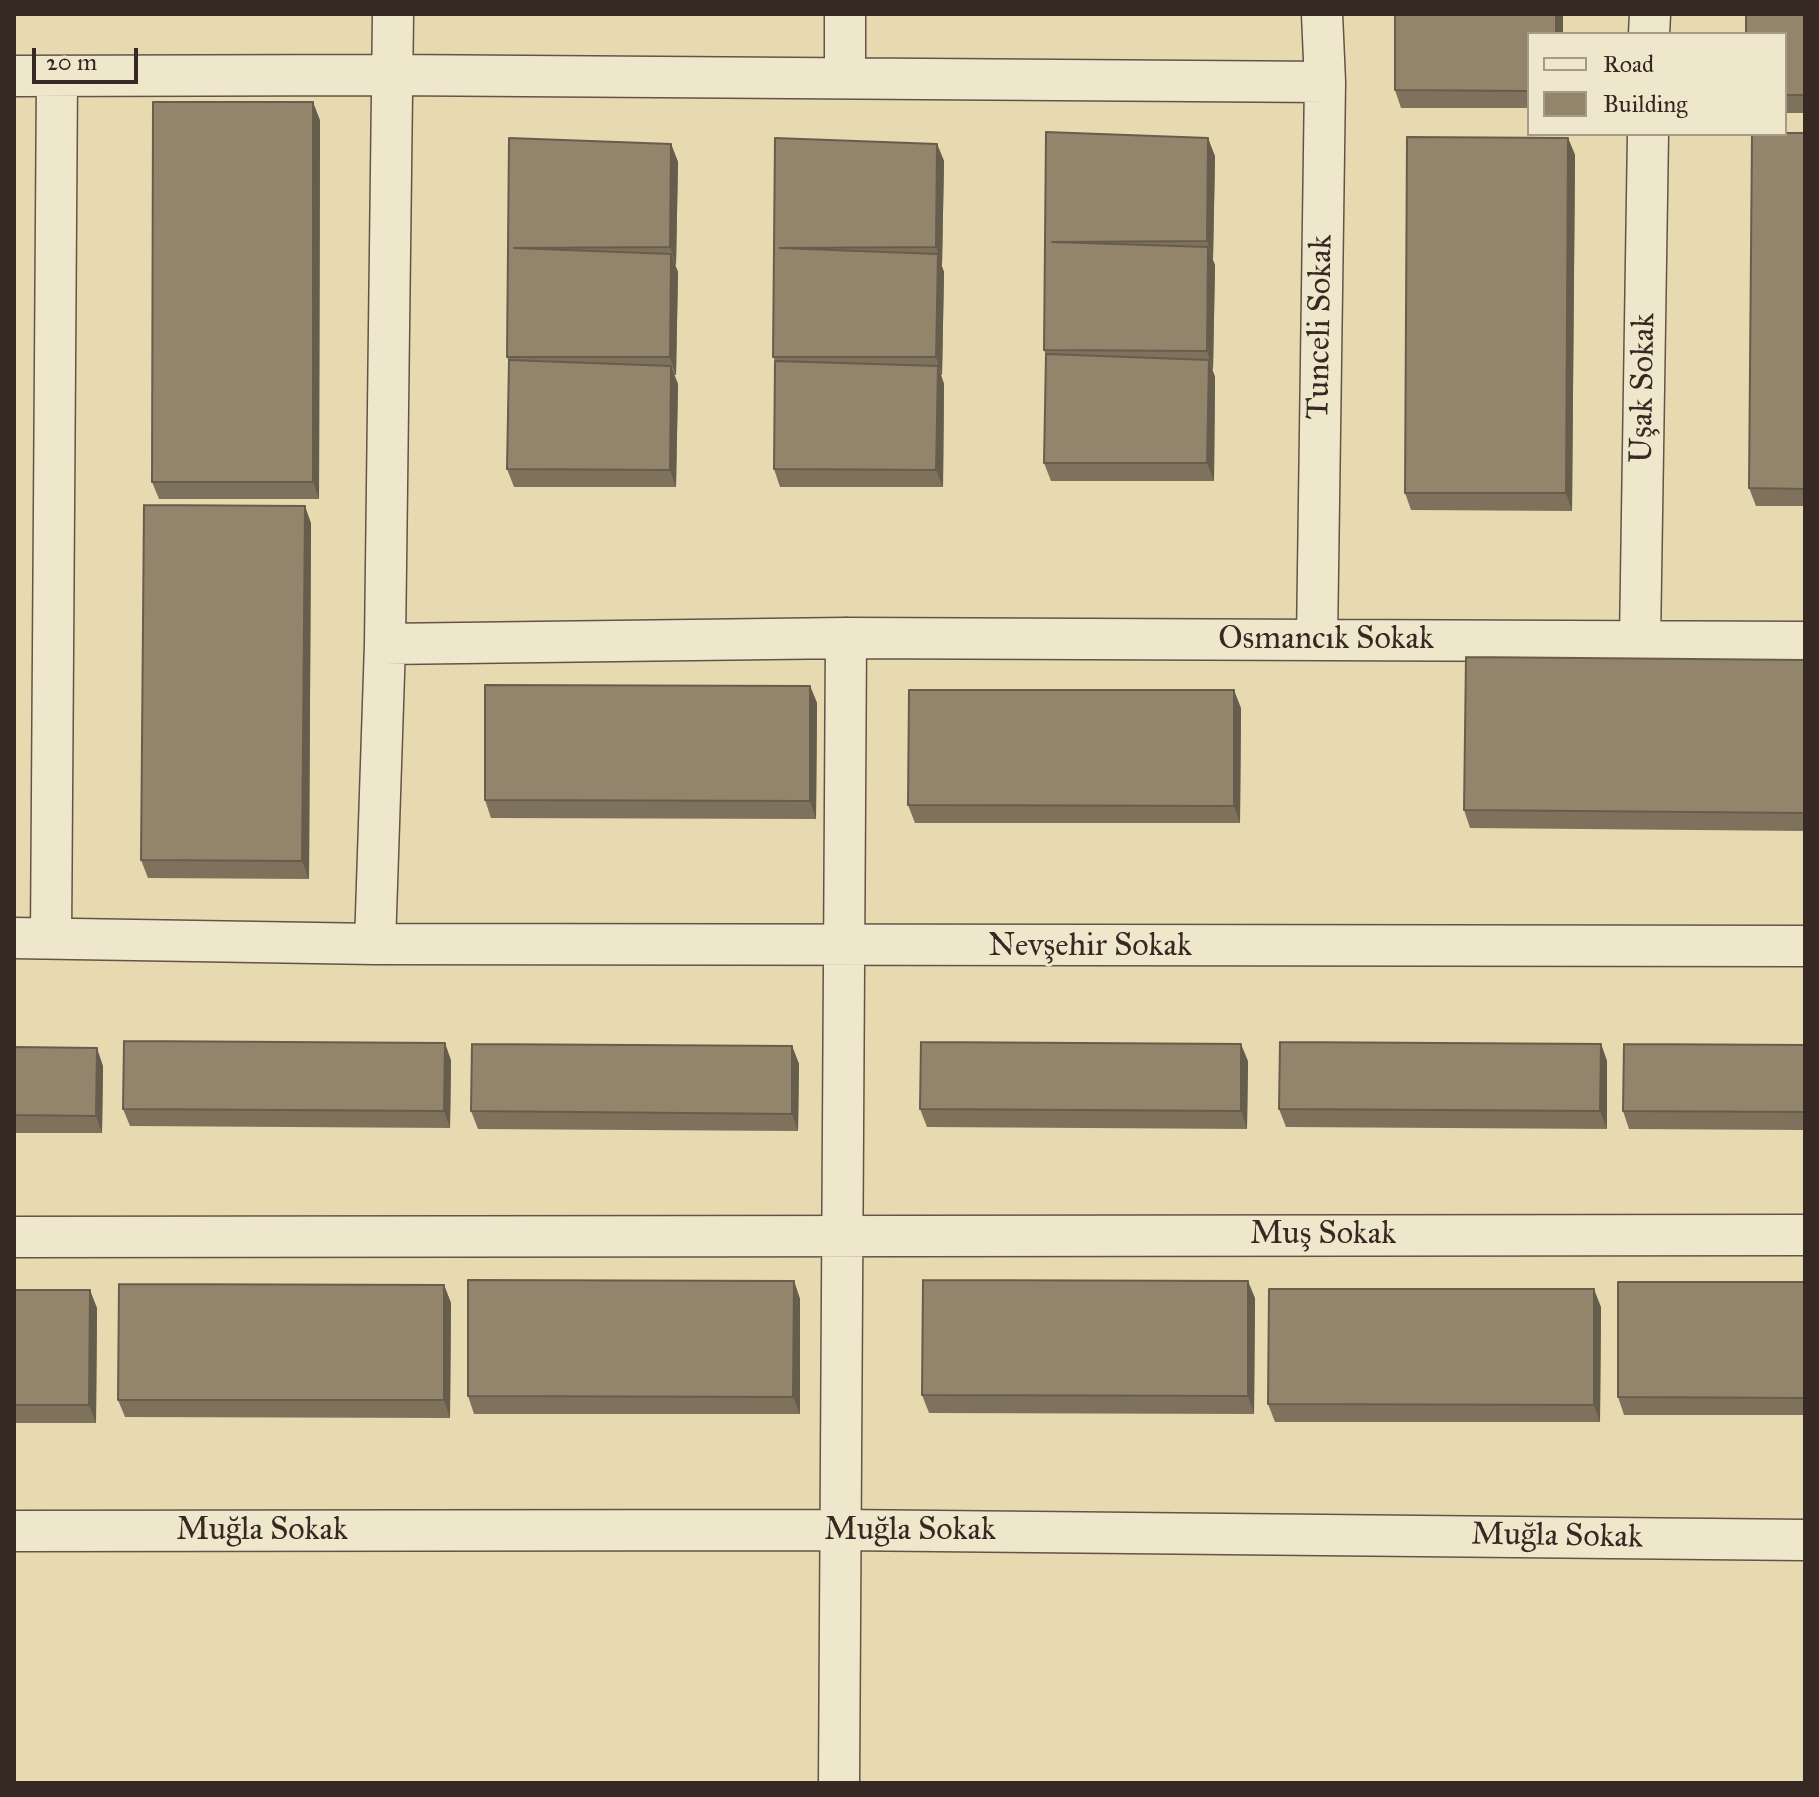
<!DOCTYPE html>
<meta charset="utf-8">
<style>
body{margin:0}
#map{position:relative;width:1819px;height:1797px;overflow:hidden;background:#e7dab0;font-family:"IM FELL Great Primer",serif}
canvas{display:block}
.frame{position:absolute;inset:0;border:16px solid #362823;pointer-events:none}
.legend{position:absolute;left:1527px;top:32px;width:260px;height:104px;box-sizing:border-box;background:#efe7cc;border:2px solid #a59b88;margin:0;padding:10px 14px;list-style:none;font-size:24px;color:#362823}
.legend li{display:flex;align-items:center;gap:16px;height:40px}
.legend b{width:40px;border:2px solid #a59b88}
.scale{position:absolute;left:32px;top:48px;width:106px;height:36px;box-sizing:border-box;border:4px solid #362823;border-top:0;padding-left:10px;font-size:24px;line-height:28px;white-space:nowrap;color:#362823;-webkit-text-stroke:6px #efe7cc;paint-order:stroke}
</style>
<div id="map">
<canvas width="1819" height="1797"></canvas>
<div class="frame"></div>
<ul class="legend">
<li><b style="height:10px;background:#efe7cc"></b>Road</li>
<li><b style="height:22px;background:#92856c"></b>Building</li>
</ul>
<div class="scale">20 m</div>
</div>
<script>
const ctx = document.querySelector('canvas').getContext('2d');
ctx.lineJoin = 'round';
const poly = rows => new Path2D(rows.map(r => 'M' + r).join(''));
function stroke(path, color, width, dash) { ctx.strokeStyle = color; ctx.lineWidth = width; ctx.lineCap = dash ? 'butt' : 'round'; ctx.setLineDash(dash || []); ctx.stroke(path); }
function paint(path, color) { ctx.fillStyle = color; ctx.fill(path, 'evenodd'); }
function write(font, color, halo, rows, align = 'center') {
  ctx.font = font + ' "IM FELL Great Primer",serif'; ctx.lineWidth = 6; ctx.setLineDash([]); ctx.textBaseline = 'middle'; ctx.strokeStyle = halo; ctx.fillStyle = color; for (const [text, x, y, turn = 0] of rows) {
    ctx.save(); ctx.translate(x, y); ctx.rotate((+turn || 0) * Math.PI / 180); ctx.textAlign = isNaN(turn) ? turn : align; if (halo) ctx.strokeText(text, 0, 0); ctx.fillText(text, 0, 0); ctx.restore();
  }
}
const minor = poly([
 [845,14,845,78],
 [1649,34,1650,14],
 [14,76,392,75,1325,82],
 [1317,640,1325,82,1322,14],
 [1640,641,1648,134],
 [385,644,846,638,1805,642],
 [14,938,375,944,385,644,393,14],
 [51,938,57,76],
 [375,944,1805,946],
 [14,1237,1805,1235],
 [14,1531,840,1530,1805,1540],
 [839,1783,846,638]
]);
stroke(minor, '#625446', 43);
stroke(minor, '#efe7cc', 40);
paint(poly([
 [1563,14,1563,34,1529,34,1529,108,1401,108,1395,90],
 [1805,14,1805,113,1785,113,1785,34],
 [320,120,319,499,159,499,152,482],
 [1046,132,1215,156,1213,259,1212,259,1215,265,1213,369,1212,369,1215,377,1214,481,1051,481,1044,463,1046,356,1044,350],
 [1805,133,1805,506,1756,506,1749,488],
 [509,138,671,144,678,162,676,265,675,265,678,272,676,375,674,375,678,384,676,487,514,487,507,469,509,362,507,357],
 [775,138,937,144,944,161,942,265,941,265,944,272,942,375,941,375,944,384,943,487,780,487,774,469,775,361,773,357],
 [1568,138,1575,155,1572,511,1411,510,1405,493],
 [311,523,309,879,148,878,141,860],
 [1805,660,1805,831,1470,828,1464,810],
 [810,686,817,703,816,819,491,818,485,800],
 [1241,708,1240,823,915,823,908,805],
 [1601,1044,1607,1061,1607,1129,1286,1127,1279,1109],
 [1805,1045,1805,1130,1629,1129,1623,1111],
 [792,1046,799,1064,798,1131,478,1129,471,1111],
 [14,1047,103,1066,102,1133,14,1133],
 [451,1060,450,1128,130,1126,123,1109],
 [1248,1061,1247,1129,927,1127,920,1109],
 [794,1281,800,1299,800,1414,474,1414,468,1396],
 [1805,1282,1805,1415,1624,1415,1618,1397],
 [444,1285,451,1303,450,1418,125,1417,118,1400],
 [14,1290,97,1308,96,1423,14,1423],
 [1255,1298,1254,1414,929,1413,922,1395],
 [1601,1307,1600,1422,1275,1422,1268,1404]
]), '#7e725d');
paint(poly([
 [1556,14,1563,14,1563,34,1556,34],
 [313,102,320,120,319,499,313,482],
 [1208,138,1215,156,1213,259,1207,241],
 [1568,138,1575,155,1572,511,1566,493],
 [671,144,678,162,676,265,670,247],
 [937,144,944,161,942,265,936,247],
 [1208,247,1215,265,1213,369,1207,351],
 [671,254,678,272,676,375,670,357],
 [938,254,944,272,942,375,936,357],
 [1209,360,1215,377,1214,481,1207,463],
 [671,366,678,384,676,487,670,470],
 [938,366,944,384,943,487,936,470],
 [305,506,311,523,309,879,302,861],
 [810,686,817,703,816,819,810,801],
 [1234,690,1241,708,1240,823,1234,806],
 [445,1043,451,1060,450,1128,444,1111],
 [1241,1044,1248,1061,1247,1129,1241,1111],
 [1601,1044,1607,1061,1607,1129,1600,1111],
 [792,1046,799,1064,798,1131,792,1114],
 [97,1048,103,1066,102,1133,96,1116],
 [794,1281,800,1299,800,1414,793,1397],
 [1248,1281,1255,1298,1254,1414,1248,1396],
 [444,1285,451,1303,450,1418,444,1400],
 [1594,1289,1601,1307,1600,1422,1594,1405],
 [90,1290,97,1308,96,1423,89,1405]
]), '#665d4c');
const building = poly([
 [1395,14,1556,14,1556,34,1529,34,1529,91,1395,90,1395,14],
 [1746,14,1805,14,1805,95,1785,95,1785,34,1746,34,1746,14],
 [153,102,313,102,313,482,152,482,153,102],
 [1046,132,1208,138,1207,241,1052,242,1208,247,1207,351,1044,350,1046,132],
 [1785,133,1805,133,1805,489,1749,488,1752,134,1785,134,1785,133],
 [1407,137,1568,138,1566,493,1405,493,1407,137],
 [509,138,671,144,670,247,514,248,671,254,670,357,507,357,509,138],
 [775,138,937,144,936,247,780,248,938,254,936,357,773,357,775,138],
 [1046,354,1209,360,1207,463,1044,463,1046,354],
 [509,360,671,366,670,470,507,469,509,360],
 [775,361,938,366,936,470,774,469,775,361],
 [144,505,305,506,302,861,141,860,144,505],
 [1466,657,1805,660,1805,813,1464,810,1466,657],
 [485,685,810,686,810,801,485,800,485,685],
 [909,690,1234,690,1234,806,908,805,909,690],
 [124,1041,445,1043,444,1111,123,1109,124,1041],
 [921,1042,1241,1044,1241,1111,920,1109,921,1042],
 [1280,1042,1601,1044,1600,1111,1279,1109,1280,1042],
 [472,1044,792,1046,792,1114,471,1111,472,1044],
 [1624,1044,1805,1045,1805,1112,1623,1111,1624,1044],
 [14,1047,97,1048,96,1116,14,1115,14,1047],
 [468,1280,794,1281,793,1397,468,1396,468,1280],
 [923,1280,1248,1281,1248,1396,922,1395,923,1280],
 [1618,1282,1805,1282,1805,1398,1618,1397,1618,1282],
 [119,1284,444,1285,444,1400,118,1400,119,1284],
 [1269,1289,1594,1289,1594,1405,1268,1404,1269,1289],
 [14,1290,90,1290,89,1405,14,1405,14,1290]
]);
paint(building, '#92856c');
stroke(building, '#665d4c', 2);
write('32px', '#362823', '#efe7cc', [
 ["Tunceli Sokak",1321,327,-89],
 ["Uşak Sokak",1644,388,-89],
 ["Osmancık Sokak",1326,640],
 ["Nevşehir Sokak",1090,947],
 ["Muş Sokak",1323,1235],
 ["Muğla Sokak",262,1531],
 ["Muğla Sokak",910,1531],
 ["Muğla Sokak",1557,1537,1]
]);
</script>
